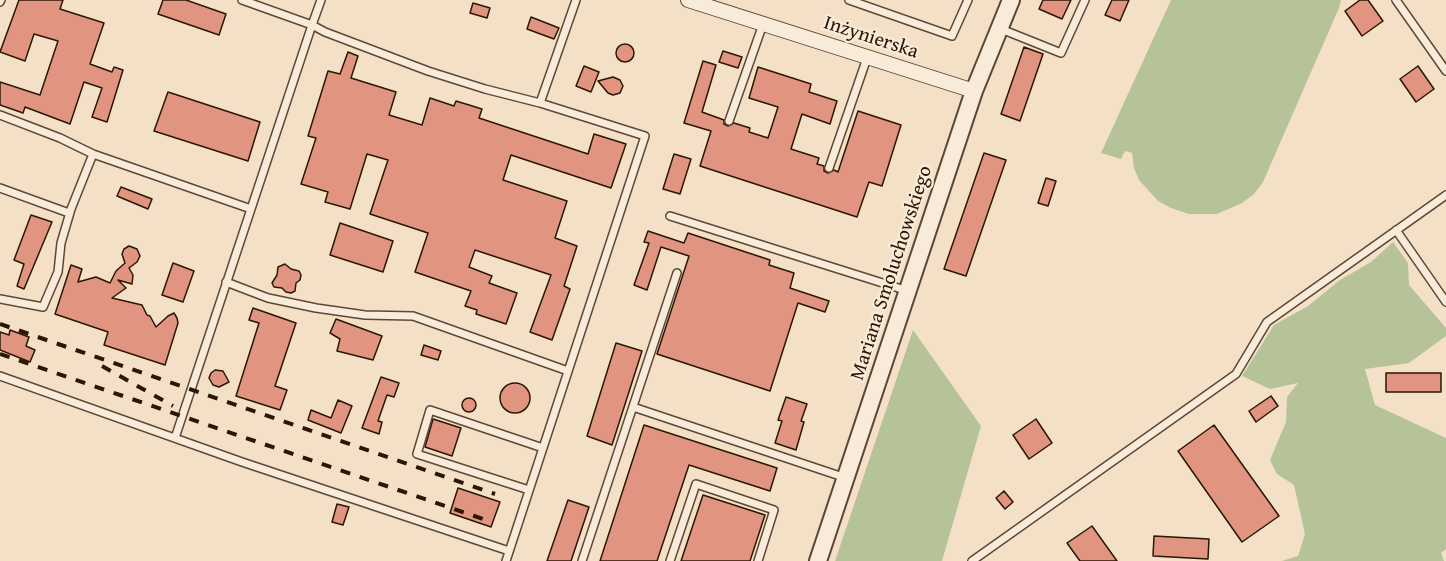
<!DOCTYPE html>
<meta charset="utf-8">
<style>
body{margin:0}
canvas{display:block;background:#f4e0c6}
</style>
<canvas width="1446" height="561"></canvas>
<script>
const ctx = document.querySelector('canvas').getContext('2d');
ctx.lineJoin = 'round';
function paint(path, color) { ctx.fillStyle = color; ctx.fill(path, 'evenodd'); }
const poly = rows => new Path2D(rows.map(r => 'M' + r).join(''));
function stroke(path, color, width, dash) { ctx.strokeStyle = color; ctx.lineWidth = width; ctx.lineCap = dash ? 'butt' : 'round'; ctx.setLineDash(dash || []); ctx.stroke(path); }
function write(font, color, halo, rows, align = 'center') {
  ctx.font = font + ' "Gentium Book Plus",serif'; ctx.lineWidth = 4.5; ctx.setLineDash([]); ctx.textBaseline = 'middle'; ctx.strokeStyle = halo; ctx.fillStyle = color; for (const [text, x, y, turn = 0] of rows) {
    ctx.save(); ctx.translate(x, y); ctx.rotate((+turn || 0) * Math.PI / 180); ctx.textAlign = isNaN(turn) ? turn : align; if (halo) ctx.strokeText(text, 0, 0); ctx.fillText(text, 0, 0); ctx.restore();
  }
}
paint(poly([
 [1171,0,1341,0,1339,8,1263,182,1254,194,1242,203,1217,214,1189,214,1171,208,1158,201,1139,180,1134,168,1132,153,1125,151,1121,159,1101,153],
 [1393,242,1408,263,1409,285,1446,328,1446,336,1409,363,1365,369,1375,405,1446,438,1446,549,1441,553,1444,561,1282,561,1298,556,1305,534,1294,485,1277,474,1270,460,1286,422,1287,397,1298,383,1270,389,1242,376,1274,325,1308,306,1340,280,1371,262],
 [913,330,981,426,942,561,835,561]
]), '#b6c399');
const building = poly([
 [19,0,63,0,60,9,104,23,90,64,112,72,114,67,123,70,107,122,92,117,102,88,84,82,70,124,25,107,23,113,0,105,0,82,40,95,58,41,34,34,25,61,0,52,19,0],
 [163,0,186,0,226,14,219,35,158,14,163,0],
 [1043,0,1071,0,1062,19,1039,9,1043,0],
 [1112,0,1129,0,1120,21,1105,15,1112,0],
 [1360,0,1368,0,1383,21,1362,36,1345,11,1360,0],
 [473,3,490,8,487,18,470,13,473,3],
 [531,17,559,28,554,39,527,29,531,17],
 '616 53a9 9 0 1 1 18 0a9 9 0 1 1-18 0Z',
 [1024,47,1043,54,1020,121,1001,114,1024,47],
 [723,51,742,57,738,68,719,62,723,51],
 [348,52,358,56,351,78,396,92,389,115,422,125,430,98,454,106,456,101,482,109,479,118,588,154,594,134,626,144,611,188,511,155,503,180,567,201,555,238,577,246,564,286,570,289,552,340,530,332,551,275,475,250,469,267,492,276,489,283,517,293,506,324,476,314,477,310,465,306,471,291,415,272,428,233,370,214,388,160,367,154,350,209,325,202,328,192,301,184,316,138,308,136,328,71,340,74,348,52],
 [703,61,716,65,702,112,724,120,724,124,728,126,734,123,750,128,749,132,768,138,778,107,749,98,758,67,811,84,809,92,837,101,830,124,802,114,791,149,819,158,817,164,824,166,824,171,828,173,834,170,838,172,858,111,901,125,882,186,869,182,857,217,700,166,711,131,684,123,703,61],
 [584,66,599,72,591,92,576,86,584,66],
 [1418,66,1434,89,1416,102,1400,79,1418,66],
 [613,77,620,80,623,86,620,93,613,95,608,93,598,81,613,77],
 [168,92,260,122,248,161,154,131,168,92],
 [984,153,1006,160,966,276,944,269,984,153],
 [674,154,691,159,680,194,663,189,674,154],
 [1046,178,1056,181,1048,206,1038,203,1046,178],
 [121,187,152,199,148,209,117,196,121,187],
 [31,215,52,222,24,289,17,286,24,264,14,260,31,215],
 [340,223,393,241,383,272,330,255,340,223],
 [648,231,684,243,688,233,770,260,769,265,794,273,790,288,829,301,825,312,798,303,770,391,657,354,689,256,661,247,647,290,634,285,649,243,644,242,648,231],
 [129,246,137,249,140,256,137,262,129,268,133,275,132,284,118,280,126,288,112,298,142,305,147,315,150,316,156,327,168,316,174,313,177,318,178,323,165,365,104,345,108,332,55,314,71,265,82,269,78,282,96,277,110,283,116,271,125,263,122,254,124,249,129,246],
 [173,263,194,271,183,302,162,295,173,263],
 [285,264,291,269,299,271,301,275,300,280,296,283,295,291,291,293,286,292,282,288,274,287,272,283,277,275,278,267,285,264],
 [253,308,296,323,275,386,287,390,280,410,236,396,259,323,249,320,253,308],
 [336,319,382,336,373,360,337,351,340,339,330,333,336,319],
 [10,330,29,337,26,346,35,350,30,362,0,350,0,332,9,335,10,330],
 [616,343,642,351,612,445,587,436,616,343],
 [424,345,441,351,438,360,421,355,424,345],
 [215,370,223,371,229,382,219,387,213,385,209,378,211,373,215,370],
 [1386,373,1441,373,1441,392,1386,392,1386,373],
 [381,377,399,383,394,397,387,395,378,421,382,422,379,434,362,428,381,377],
 '500 398a15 15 0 1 1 30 0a15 15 0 1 1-30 0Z',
 [1271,396,1278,406,1256,422,1249,411,1271,396],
 [786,397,807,404,801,421,804,422,796,450,775,443,782,421,778,420,786,397],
 '462 405a7 7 0 1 1 14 0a7 7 0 1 1-14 0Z',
 [338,400,352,406,341,433,308,420,311,410,331,418,338,400],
 [433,419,461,428,452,456,425,447,433,419],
 [1036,419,1052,443,1029,459,1013,435,1036,419],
 [644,425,777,468,770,491,689,465,657,561,600,561,644,425],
 [1214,425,1279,516,1242,542,1178,451,1214,425],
 [458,488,500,502,491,527,450,513,458,488],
 [1004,491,1013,502,1005,509,996,498,1004,491],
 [703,495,765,515,750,561,681,561,703,495],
 [568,500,589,507,571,561,547,561,568,500],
 [337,504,349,507,343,525,332,522,337,504],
 [1092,526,1117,561,1080,561,1067,543,1092,526],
 [1154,536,1209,539,1208,559,1153,556,1154,536]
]);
paint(building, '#e19480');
stroke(building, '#2a1704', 1.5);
const service = poly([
 [242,0,312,25,251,209],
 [321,0,312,25,325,32,428,71,485,89,540,103],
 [849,0,952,36,968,0],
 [1396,0,1446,71],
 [0,2,1,0],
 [1001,29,1061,53,1085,0],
 [0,115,60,138,93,154],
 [729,121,763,24],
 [829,168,867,58],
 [0,188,69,213],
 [670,216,908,291],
 [1396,230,1446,302],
 [226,282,268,298,316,308,365,315,413,316,568,371],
 [0,299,43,307,58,272,61,243,71,209,93,154,251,209,175,438],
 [0,376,242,462,509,551],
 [633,407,846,478],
 [529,490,417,454,430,410,543,448],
 [506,561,645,136,540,103,576,0],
 [582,561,677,273],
 [670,561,696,484,774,510,758,561],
 [972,561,1236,374,1267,322,1446,195]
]);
const minor = poly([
 [688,0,974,91]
]);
const tertiary = poly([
 [818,561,974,91,1011,0]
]);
stroke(service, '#5c4934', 10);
stroke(minor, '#5c4934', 16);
stroke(tertiary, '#5c4934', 20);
stroke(service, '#f8ebda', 7);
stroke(minor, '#f8ebda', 14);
stroke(tertiary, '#f8ebda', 16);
stroke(poly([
 [0,324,495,494],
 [0,354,489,521],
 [102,366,173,406]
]), '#2a1704', 4, [10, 10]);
write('20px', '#2a1704', '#f8ebda', [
 ["Inżynierska",871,38,18],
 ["Mariana Smoluchowskiego",892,273,-72]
]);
</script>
